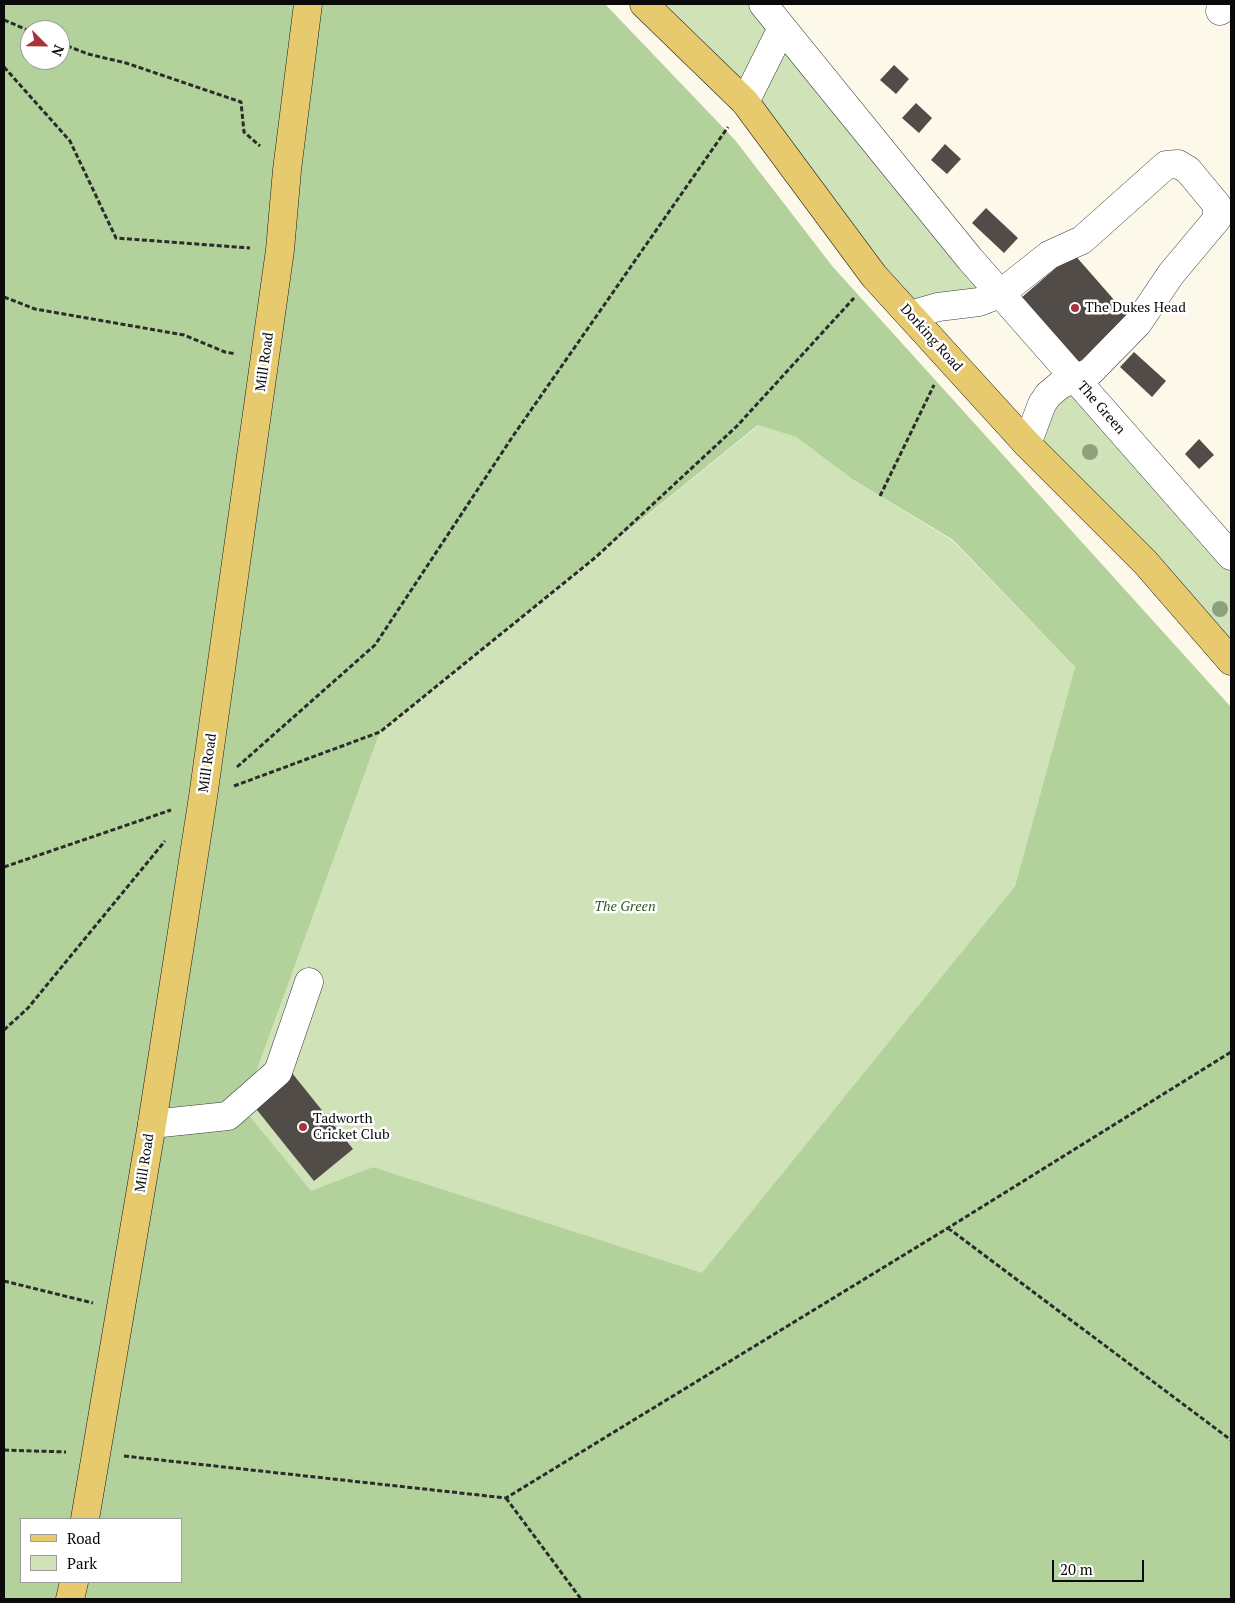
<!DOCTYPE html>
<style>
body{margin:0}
#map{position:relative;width:1235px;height:1603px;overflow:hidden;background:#fdf9ea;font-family:"PT Serif",serif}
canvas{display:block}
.frame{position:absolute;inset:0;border:5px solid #0a0a0a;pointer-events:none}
.legend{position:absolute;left:20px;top:1518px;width:162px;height:65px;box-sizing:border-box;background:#fff;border:1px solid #9d9d9d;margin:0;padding:6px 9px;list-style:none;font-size:15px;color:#0a0a0a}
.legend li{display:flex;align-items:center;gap:10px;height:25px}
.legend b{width:25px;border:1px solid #9d9d9d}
.north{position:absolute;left:20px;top:20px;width:50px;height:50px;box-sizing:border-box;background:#fff;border:1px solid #9d9d9d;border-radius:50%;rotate:113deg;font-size:14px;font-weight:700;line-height:20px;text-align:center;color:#0a0a0a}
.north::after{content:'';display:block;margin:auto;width:18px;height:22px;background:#a9333a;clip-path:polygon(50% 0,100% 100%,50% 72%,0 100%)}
.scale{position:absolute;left:1052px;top:1560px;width:92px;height:22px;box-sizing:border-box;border:2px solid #0a0a0a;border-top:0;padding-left:6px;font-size:15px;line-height:18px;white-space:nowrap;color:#0a0a0a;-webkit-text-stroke:4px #fff;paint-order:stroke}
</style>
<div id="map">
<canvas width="1235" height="1603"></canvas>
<div class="frame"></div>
<ul class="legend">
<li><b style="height:6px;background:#e8ca6e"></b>Road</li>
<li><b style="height:14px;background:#cfe2b8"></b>Park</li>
</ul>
<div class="north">N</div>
<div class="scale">20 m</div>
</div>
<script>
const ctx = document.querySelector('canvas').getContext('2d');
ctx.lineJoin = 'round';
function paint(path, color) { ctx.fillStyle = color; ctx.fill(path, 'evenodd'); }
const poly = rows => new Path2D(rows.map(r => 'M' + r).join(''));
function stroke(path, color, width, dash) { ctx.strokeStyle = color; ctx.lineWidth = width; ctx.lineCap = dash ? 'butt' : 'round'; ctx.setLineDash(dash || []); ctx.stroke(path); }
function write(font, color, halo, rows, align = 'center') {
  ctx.font = font + ' "PT Serif",serif'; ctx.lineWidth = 5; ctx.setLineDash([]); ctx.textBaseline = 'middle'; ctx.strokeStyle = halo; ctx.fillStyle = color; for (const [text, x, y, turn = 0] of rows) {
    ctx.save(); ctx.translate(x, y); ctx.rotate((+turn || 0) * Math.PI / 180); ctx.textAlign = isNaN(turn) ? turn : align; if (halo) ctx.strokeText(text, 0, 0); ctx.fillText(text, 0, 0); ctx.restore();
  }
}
paint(poly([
 [644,4,763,4,1000,294,910,315],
 [1076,379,1231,556,1231,661,1027,444],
 [759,425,796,437,852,479,953,541,1075,667,1015,886,702,1274,373,1167,311,1192,243,1108,380,732]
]), '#cfe2b8');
paint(poly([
 [4,4,605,4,735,140,833,267,1231,707,1231,1599,70,1599,74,1582,181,1582,181,1519,21,1519,21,1582,72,1582,69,1599,4,1599],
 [30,30,60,30,60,60,30,60],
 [758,425,796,437,852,479,953,540,1075,667,1015,886,702,1273,373,1167,311,1191,243,1108,380,732]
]), '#b3d19a');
paint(poly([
 [894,65,909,79,896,94,880,80],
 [916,103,932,118,919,133,902,118],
 [945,144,961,159,947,174,931,160],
 [986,208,1018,238,1004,253,972,223],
 [1073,253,1130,318,1078,363,1021,298],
 [1134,352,1166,381,1152,397,1120,367],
 [1199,439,1214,455,1199,469,1185,454],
 [292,1073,353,1149,314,1181,253,1105]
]), '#524c48');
const minor = poly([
 [763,4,970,259,1231,556],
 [1220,11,1231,4],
 [745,102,782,28],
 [910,315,938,307,979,302,1000,294,1049,255,1082,240,1166,165,1178,164,1188,170,1217,205,1217,219,1171,274,1138,323,1090,372,1060,385,1048,395,1042,404,1027,444],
 [152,1124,228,1116,278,1072,309,982]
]);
const major = poly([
 [644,4,745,102,874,276,1027,444,1145,562,1231,661],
 [85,1519,152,1124,203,797,280,250,287,170,308,4],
 [70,1599,74,1582]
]);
stroke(minor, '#3d3d3d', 29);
stroke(major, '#1b1b1b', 29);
stroke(poly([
 [4,20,30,31],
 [60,43,88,54,126,63,241,102,244,132,260,146],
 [4,67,70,141,116,238,250,248],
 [4,297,35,309,184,335,225,352,236,354],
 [880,496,934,385],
 [237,767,375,645,513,436,728,127],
 [234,786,380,732,596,557,737,426,854,298],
 [4,867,171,810],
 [4,1030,28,1008,165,841],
 [948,1228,1231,1440],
 [4,1281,93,1303],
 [4,1450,66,1452],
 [124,1456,506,1498,948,1228,1231,1052],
 [506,1498,581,1599]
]), '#2c2c2c', 3, [5, 2.5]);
stroke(minor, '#fff', 28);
stroke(major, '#e8ca6e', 28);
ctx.fillStyle = '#8ca27d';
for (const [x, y] of [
 [1090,452],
 [1220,609]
]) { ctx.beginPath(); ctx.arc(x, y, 8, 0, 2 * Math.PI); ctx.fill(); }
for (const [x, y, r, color] of [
 [1075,308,5,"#a9333a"],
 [303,1127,5,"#a9333a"]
]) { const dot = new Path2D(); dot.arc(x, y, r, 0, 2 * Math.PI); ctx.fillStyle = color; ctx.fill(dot); stroke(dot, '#fff', 2); }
write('14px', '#0a0a0a', '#fff', [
 ["The Dukes Head",1085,308],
 ["Tadworth",313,1119],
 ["Cricket Club",313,1135]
], 'left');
write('14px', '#0a0a0a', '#fff', [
 ["Dorking Road",931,338,48],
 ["Mill Road",265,362,-82],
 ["The Green",1101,408,49],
 ["Mill Road",208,763,-82],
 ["Mill Road",145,1163,-81]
]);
write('italic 14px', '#2f5a23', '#fff', [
 ["The Green",625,907]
]);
</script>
